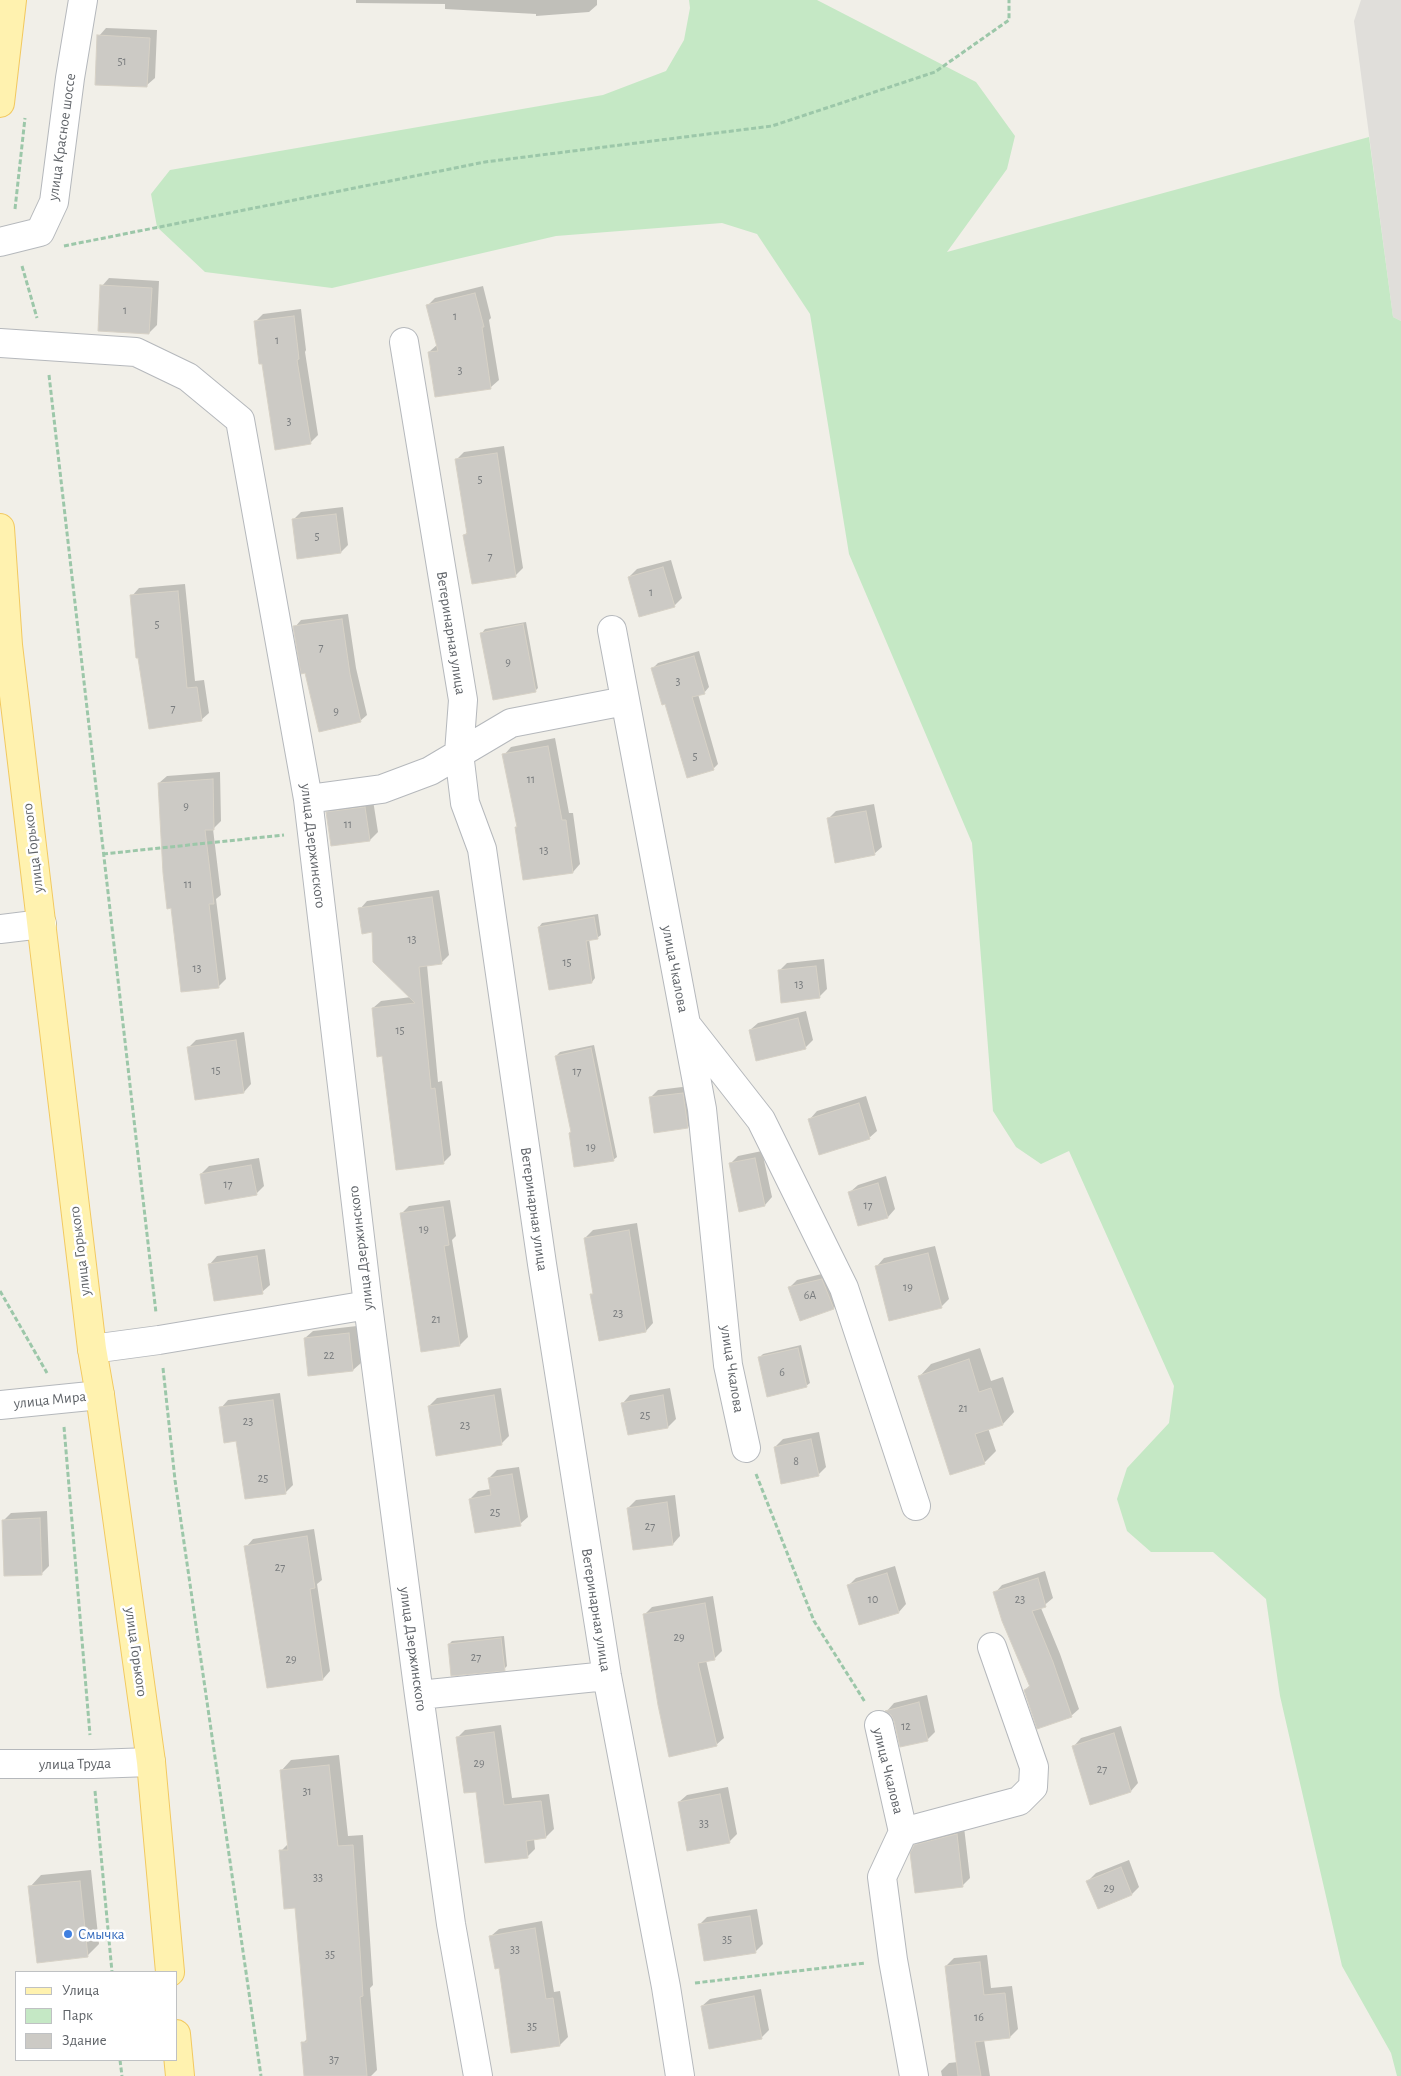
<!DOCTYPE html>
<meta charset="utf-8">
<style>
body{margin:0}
#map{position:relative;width:1401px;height:2076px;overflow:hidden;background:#f1efe8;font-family:"Alegreya Sans",sans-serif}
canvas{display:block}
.legend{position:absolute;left:15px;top:1971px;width:162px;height:90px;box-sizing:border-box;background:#fff;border:1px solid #bfc1c3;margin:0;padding:6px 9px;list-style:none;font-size:15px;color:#5f6368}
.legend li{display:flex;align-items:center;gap:10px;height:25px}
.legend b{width:25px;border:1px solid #bfc1c3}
</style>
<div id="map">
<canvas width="1401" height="2076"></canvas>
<ul class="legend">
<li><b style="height:6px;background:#fff2af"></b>Улица</li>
<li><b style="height:14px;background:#c5e8c5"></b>Парк</li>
<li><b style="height:14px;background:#cccac5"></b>Здание</li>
</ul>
</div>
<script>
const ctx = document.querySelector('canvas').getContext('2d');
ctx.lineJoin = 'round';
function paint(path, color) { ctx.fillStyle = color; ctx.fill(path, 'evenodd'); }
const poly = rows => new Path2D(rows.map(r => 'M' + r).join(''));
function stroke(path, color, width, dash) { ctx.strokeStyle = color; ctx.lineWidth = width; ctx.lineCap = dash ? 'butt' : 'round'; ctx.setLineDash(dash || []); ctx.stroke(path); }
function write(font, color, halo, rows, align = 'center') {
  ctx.font = font + ' "Alegreya Sans",sans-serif'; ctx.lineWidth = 5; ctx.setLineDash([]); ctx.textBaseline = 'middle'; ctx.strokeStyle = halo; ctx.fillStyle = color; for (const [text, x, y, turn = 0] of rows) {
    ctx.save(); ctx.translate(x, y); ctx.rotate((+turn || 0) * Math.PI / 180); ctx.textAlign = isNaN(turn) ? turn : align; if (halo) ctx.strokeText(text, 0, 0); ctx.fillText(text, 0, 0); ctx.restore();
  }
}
paint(poly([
 [1361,0,1401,0,1401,321,1393,317,1354,21]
]), '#e0deda');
paint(poly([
 [689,0,817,0,976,82,1015,136,1007,169,947,252,1369,137,1393,317,1401,321,1401,2076,1397,2076,1391,2053,1342,1966,1280,1696,1266,1599,1213,1552,1151,1552,1127,1531,1117,1499,1127,1468,1169,1423,1174,1386,1069,1151,1041,1164,1016,1147,993,1111,972,843,849,554,810,314,757,234,722,223,556,236,332,288,205,272,157,227,151,194,170,170,603,95,666,71,684,40,690,8]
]), '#c5e8c5');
paint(poly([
 [356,0,597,0,597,5,589,12,536,16,536,14,445,9,445,4,356,3],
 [106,28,157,30,155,78,147,85,99,36],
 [109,278,159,281,157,325,149,333,102,286],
 [483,286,491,318,489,320,499,380,491,387,436,396,429,352,438,344,428,305,435,298],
 [301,309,306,350,305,352,318,435,310,443,255,322,263,314],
 [504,446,523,568,515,576,464,535,468,532,456,460,464,452],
 [343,507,348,545,341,552,293,520,301,512],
 [671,560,682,598,674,606,629,577,637,569],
 [185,584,195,681,204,680,209,713,201,720,132,596,139,588],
 [348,614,356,668,367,715,360,721,295,627,301,620],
 [526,622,538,688,535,691,482,633,485,629],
 [699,651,709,687,704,693,698,694,718,764,713,769,666,703,653,668,658,663],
 [555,738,569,813,573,813,580,864,573,872,516,827,518,826,504,755,511,747],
 [220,772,221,821,213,829,221,895,216,899,226,979,218,987,172,907,159,783,167,776],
 [373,800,378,832,370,840,332,845,327,813,335,805],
 [874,804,882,847,874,854,828,819,836,811],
 [439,890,449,955,442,962,427,965,438,1082,442,1081,451,1155,443,1163,383,1055,373,1008,381,1001,411,997,360,909,367,901],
 [598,914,601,935,597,938,589,939,595,978,592,982,550,989,539,927,542,923],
 [824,959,827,989,819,997,779,971,787,963],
 [806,1011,813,1040,805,1048,750,1030,758,1023],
 [244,1032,251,1084,244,1092,189,1047,196,1040],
 [594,1045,617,1157,613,1160,556,1056,560,1052],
 [690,1086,695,1120,688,1127,650,1098,658,1090],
 [866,1096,877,1131,869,1138,810,1119,817,1111],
 [762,1151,772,1197,765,1205,730,1164,738,1156],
 [259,1158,264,1186,256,1194,201,1174,209,1166],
 [886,1176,895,1209,888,1217,850,1192,858,1185],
 [450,1200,456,1236,452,1240,468,1337,460,1345,402,1213,409,1206],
 [637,1223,653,1323,646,1331,592,1295,594,1292,585,1238,593,1230],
 [935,1246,949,1299,941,1307,877,1266,884,1258],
 [265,1249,270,1285,262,1292,210,1264,217,1256],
 [830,1272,841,1300,834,1308,801,1320,790,1287,797,1280],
 [357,1326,361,1363,353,1370,305,1338,313,1331],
 [801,1345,810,1383,806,1386,759,1358,763,1354],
 [980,1348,991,1381,1003,1377,1014,1412,1003,1424,988,1428,996,1451,984,1463,920,1376,931,1364],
 [501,1388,509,1436,501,1444,429,1406,437,1398],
 [670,1388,676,1419,668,1427,629,1434,623,1403,630,1395],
 [280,1393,293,1485,285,1493,237,1440,221,1408,228,1400],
 [819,1432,826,1467,818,1475,775,1447,783,1439],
 [519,1467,528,1517,520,1524,470,1499,478,1491,491,1489,489,1478,497,1470],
 [675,1495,680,1536,673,1544,628,1508,636,1500],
 [47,1511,49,1566,42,1573,3,1521,11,1513],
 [314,1529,322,1580,317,1584,330,1671,323,1679,246,1547,253,1539],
 [895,1566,906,1604,899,1612,860,1624,848,1586,856,1578],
 [1045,1571,1053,1598,1041,1608,1060,1654,1079,1709,1071,1716,1025,1690,1030,1685,995,1593,1002,1585],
 [713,1596,722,1651,714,1659,706,1660,724,1738,716,1745,645,1614,652,1607],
 [504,1636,507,1666,504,1669,449,1644,452,1641],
 [927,1695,935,1732,927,1740,895,1721,892,1714,887,1711,894,1703],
 [501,1725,512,1798,549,1794,554,1829,546,1837,534,1839,535,1849,527,1857,477,1790,457,1738,465,1730],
 [1121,1726,1138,1783,1131,1791,1091,1803,1074,1746,1081,1738],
 [339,1755,348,1836,363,1835,373,1985,370,1988,377,2070,371,2076,305,2076,303,2043,308,2038,297,1907,281,1851,289,1843,281,1771,291,1760],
 [728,1787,737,1834,729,1842,679,1802,687,1795],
 [964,1827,970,1878,963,1885,915,1846,923,1838],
 [1129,1860,1139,1887,1132,1894,1099,1908,1088,1881,1096,1873],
 [91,1870,99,1944,87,1956,30,1887,41,1875],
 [757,1909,763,1944,756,1951,699,1925,707,1917],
 [542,1921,554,1992,560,1991,568,2037,560,2045,512,2052,500,1967,491,1936,499,1929],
 [987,1955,991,1988,1012,1986,1018,2029,1010,2037,984,2040,990,2076,942,2076,941,2071,949,2063,958,2062,946,1966,954,1958],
 [761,1989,769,2030,761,2038,702,2006,710,1999]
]), '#0003');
const building = poly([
 [97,35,150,38,147,87,95,85,97,35],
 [100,285,152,288,149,334,98,331,100,285],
 [475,293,484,327,482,327,491,389,435,397,428,352,438,351,426,305,475,293],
 [294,316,299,359,297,360,311,444,275,450,262,364,259,364,254,321,294,316],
 [497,453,516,577,472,584,463,535,467,534,455,459,497,453],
 [336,514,341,553,297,559,292,519,336,514],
 [663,567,675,607,639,617,628,577,663,567],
 [178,591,187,688,197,687,202,721,149,729,138,658,136,658,130,595,178,591],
 [342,619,350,674,361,722,319,732,305,673,301,674,293,626,342,619],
 [523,624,536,692,493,700,480,633,523,624],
 [694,656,705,694,692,697,714,770,687,778,665,704,662,705,651,668,694,656],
 [548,746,562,820,566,820,573,873,523,880,515,827,517,827,502,754,548,746],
 [213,779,214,830,205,830,214,904,209,904,219,988,181,992,171,908,167,909,163,873,158,783,213,779],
 [365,807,370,841,331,846,326,812,365,807],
 [866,811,875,855,835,863,827,818,866,811],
 [432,897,442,964,419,967,431,1089,435,1088,444,1164,396,1170,382,1056,377,1057,372,1008,415,1003,373,962,372,932,362,934,358,908,432,897],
 [594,917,598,939,586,941,592,983,549,990,538,927,594,917],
 [816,966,820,998,781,1003,778,970,816,966],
 [798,1018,806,1049,756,1061,749,1030,798,1018],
 [236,1040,244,1093,195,1100,187,1047,236,1040],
 [591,1048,614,1161,574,1167,569,1133,571,1132,555,1056,591,1048],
 [683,1093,688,1128,654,1133,649,1097,683,1093],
 [859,1103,870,1139,819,1155,808,1119,859,1103],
 [755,1158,765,1206,739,1212,729,1163,755,1158],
 [251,1165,257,1195,205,1204,200,1174,251,1165],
 [878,1183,888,1218,858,1226,848,1192,878,1183],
 [443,1207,449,1245,444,1246,460,1346,421,1352,400,1213,443,1207],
 [629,1230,646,1332,599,1341,590,1294,593,1294,584,1238,629,1230],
 [928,1253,942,1308,889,1321,875,1266,928,1253],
 [257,1256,263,1294,214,1301,208,1264,257,1256],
 [822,1279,834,1309,800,1321,788,1287,822,1279],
 [349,1333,353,1371,308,1376,304,1338,349,1333],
 [798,1348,807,1387,767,1397,758,1357,798,1348],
 [969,1359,979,1392,991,1388,1003,1425,975,1434,985,1464,950,1475,918,1376,969,1359],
 [494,1395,502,1445,436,1456,428,1406,494,1395],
 [663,1395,668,1428,628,1435,621,1403,663,1395],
 [273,1400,286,1494,245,1499,236,1441,224,1443,219,1407,273,1400],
 [811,1439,819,1476,781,1484,774,1447,811,1439],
 [512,1474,521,1526,475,1533,469,1499,491,1495,488,1478,512,1474],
 [667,1502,673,1545,633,1550,627,1508,667,1502],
 [40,1518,42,1575,4,1576,2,1520,40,1518],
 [307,1536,315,1588,310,1589,323,1680,267,1688,244,1546,307,1536],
 [887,1573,899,1613,859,1625,847,1585,887,1573],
 [1038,1578,1046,1607,1032,1611,1053,1662,1072,1717,1037,1729,1024,1690,1030,1687,1002,1621,993,1592,1038,1578],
 [705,1603,715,1660,698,1663,717,1746,669,1757,658,1705,643,1614,705,1603],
 [501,1638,505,1671,451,1676,448,1644,501,1638],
 [919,1702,928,1741,900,1747,894,1721,891,1715,885,1711,919,1702],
 [494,1732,504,1805,541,1801,546,1838,526,1841,528,1858,485,1863,476,1792,464,1793,456,1737,494,1732],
 [1114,1733,1131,1792,1090,1805,1072,1746,1114,1733],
 [329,1765,338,1846,353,1845,363,1996,360,1997,367,2076,304,2076,301,2042,307,2042,295,1908,284,1909,279,1850,288,1850,280,1770,329,1765],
 [720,1794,730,1843,687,1851,678,1802,720,1794],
 [957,1834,963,1887,915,1893,910,1853,914,1845,957,1834],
 [1121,1867,1132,1895,1098,1909,1086,1881,1121,1867],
 [80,1881,88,1957,37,1963,28,1886,80,1881],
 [750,1916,756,1953,704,1961,698,1924,750,1916],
 [535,1928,546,1999,553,1998,560,2046,511,2053,499,1968,495,1969,489,1936,535,1928],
 [980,1962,984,1995,1005,1993,1010,2038,975,2042,981,2076,958,2076,945,1966,980,1962],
 [754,1996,762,2039,709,2049,701,2006,754,1996]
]);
paint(building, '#cccac5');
stroke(building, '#d6d1c6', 1);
const minor = poly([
 [0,242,40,232,54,202,70,78,83,0],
 [404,342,463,700,459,753,465,803,482,849,542,1264,607,1676,666,1987,680,2076],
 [0,343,136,352,188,377,240,420,308,799,368,1305,419,1695,451,1924,478,2076],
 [612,630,702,1109,728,1365,746,1448],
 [308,799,382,789,430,771,511,723,625,701],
 [0,929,42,924],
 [689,1028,761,1120,844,1288,916,1506],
 [92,1349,159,1340,368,1305],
 [0,1405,100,1395],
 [419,1695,607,1676],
 [879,1725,903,1832,882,1877,893,1960,914,2076],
 [0,1764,93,1764,151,1762],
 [903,1832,1019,1801,1033,1787,1034,1767,992,1647]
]);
const major = poly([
 [0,103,12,0],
 [0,528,8,645,92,1349,100,1395,151,1762,170,1972],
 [176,2034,180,2076]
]);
stroke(minor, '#b5b8bc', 30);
stroke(major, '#f2c960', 30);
stroke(poly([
 [15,209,25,118],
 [64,246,485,162,772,126,935,72,1009,20,1009,0],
 [22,266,37,318],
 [49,375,156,1313],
 [103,854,284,835],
 [0,1291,47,1373],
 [163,1368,175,1480,261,2076],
 [64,1427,90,1735],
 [756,1474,814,1621,865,1702],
 [95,1791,112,1972],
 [695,1983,865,1963],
 [120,2060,122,2076]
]), '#9cc7a9', 3, [5, 2.5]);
stroke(minor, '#fff', 28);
stroke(major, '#fff2af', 28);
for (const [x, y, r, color] of [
 [68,1934,5,"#3f7fe0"]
]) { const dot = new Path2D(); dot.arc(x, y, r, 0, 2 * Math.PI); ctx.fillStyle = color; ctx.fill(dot); stroke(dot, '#fff', 2); }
write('12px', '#7a7d7f', null, [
 ["51",122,61],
 ["1",125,310],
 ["1",455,316],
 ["1",277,340],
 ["3",460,370],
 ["3",289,421],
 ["5",480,479],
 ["5",317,536],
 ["7",490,556],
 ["1",651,592],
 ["5",157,624],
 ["7",321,647],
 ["9",508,662],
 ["3",678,681],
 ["7",173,708],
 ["9",336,711],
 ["5",695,756],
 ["11",531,779],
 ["9",186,806],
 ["11",348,824],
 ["13",544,850],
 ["11",188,884],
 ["13",412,939],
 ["15",567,962],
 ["13",197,968],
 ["13",799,984],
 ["15",400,1030],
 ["15",216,1070],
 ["17",577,1071],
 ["19",591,1147],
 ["17",228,1184],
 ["17",868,1205],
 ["19",424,1229],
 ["19",908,1287],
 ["6А",810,1295],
 ["23",618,1313],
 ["21",436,1319],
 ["22",329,1355],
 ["6",782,1372],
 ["21",963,1408],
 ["25",645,1415],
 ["23",248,1421],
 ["23",465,1425],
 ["8",796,1461],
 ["25",263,1478],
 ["25",495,1512],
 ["27",650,1526],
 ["27",280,1567],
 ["10",873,1599],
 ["23",1020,1599],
 ["29",679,1637],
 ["27",476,1657],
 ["29",291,1659],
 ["12",906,1726],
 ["29",479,1763],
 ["27",1102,1769],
 ["31",307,1791],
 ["33",704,1823],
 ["33",318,1877],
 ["29",1109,1888],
 ["35",727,1939],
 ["33",515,1949],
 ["35",330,1954],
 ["16",979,2017],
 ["35",532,2026],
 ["37",334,2059]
]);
write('15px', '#5f6368', '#fff', [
 ["улица Красное шоссе",62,137,-82],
 ["Ветеринарная улица",451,633,81],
 ["улица Дзержинского",313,846,83],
 ["улица Горького",33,848,-97],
 ["улица Чкалова",675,969,79],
 ["Ветеринарная улица",534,1209,82],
 ["улица Дзержинского",361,1248,-97],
 ["улица Горького",80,1251,-97],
 ["улица Чкалова",732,1369,81],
 ["улица Мира",50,1400,-6],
 ["Ветеринарная улица",596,1610,81],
 ["улица Дзержинского",413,1649,82],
 ["улица Горького",136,1652,82],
 ["улица Труда",75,1764,-1],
 ["улица Чкалова",888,1771,76]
]);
write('15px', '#366cbe', '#fff', [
 ["Смычка",78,1934]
], 'left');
</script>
